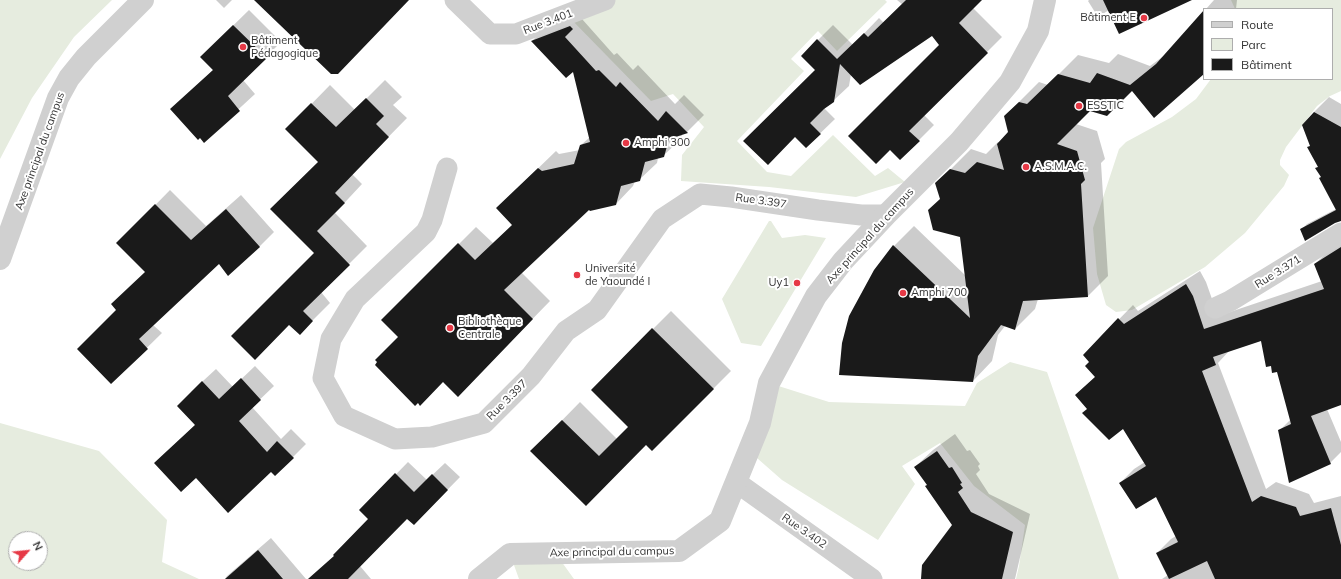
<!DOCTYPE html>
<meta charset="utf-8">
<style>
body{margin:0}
#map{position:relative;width:1341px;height:579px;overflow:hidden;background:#fff;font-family:Mulish,sans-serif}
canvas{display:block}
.legend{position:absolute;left:1203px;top:8px;width:130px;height:72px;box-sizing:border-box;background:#fff;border:1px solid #adadad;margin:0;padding:5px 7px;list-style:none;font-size:12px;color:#333}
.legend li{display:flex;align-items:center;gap:8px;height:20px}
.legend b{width:20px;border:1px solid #adadad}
.north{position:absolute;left:8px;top:531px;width:40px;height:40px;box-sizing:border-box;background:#fff;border:1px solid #adadad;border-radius:50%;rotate:63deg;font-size:11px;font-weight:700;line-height:16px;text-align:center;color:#333}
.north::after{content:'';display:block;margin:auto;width:14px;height:18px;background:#e63946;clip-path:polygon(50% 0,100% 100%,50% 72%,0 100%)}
</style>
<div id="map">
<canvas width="1341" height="579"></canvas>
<ul class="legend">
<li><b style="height:5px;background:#d0d0d0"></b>Route</li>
<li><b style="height:11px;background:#e6ecdf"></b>Parc</li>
<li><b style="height:11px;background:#1a1a1a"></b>Bâtiment</li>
</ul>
<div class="north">N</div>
</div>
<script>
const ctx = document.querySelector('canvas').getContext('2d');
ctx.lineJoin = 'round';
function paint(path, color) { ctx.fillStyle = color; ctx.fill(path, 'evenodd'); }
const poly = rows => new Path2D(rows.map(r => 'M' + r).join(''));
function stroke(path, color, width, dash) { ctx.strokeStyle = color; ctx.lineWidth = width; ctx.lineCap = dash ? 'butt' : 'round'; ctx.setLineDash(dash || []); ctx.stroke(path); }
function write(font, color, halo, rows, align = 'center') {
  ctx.font = font + ' Mulish,sans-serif'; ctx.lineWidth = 4; ctx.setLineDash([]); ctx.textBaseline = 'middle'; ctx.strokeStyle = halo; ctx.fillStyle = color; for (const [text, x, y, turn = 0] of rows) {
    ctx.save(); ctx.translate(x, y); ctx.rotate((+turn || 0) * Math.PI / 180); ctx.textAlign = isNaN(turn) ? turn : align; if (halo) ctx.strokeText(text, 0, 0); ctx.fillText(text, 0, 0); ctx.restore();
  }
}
paint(poly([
 [0,0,112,0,74,37,32,98,0,159],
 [605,0,885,0,887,2,837,51,818,31,791,59,804,71,737,141,767,172,791,176,833,135,875,176,888,168,905,182,856,197,769,187,681,181,682,155,704,127,673,94,651,101,567,15],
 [1231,0,1341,0,1341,91,1330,96,1317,106,1286,147,1280,160,1280,165,1289,175,1284,186,1245,233,1205,267,1132,310,1116,312,1106,305,1097,274,1093,228,1119,149,1126,142,1172,117,1196,99,1211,79,1332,79,1332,9,1235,9],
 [769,221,771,221,782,238,805,235,826,238,761,346,741,343,722,299],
 [1010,362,1047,372,1119,579,1016,579,1019,566,1025,525,974,486,940,443,902,466,915,484,878,540,782,480,749,451,769,383,829,402,965,406,977,383],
 [0,423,99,451,167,520,162,562,199,579,0,579],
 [16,539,40,539,40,563,16,563],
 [510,554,556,554,574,579,519,579]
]), '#e6ecdf');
paint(poly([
 [216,0,232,0,224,8],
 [897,0,981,0,973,8,1002,37,924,115,934,125,900,159,890,148,940,45,932,35,851,74,849,86,833,101,824,108,835,119,806,147,795,136,816,70,802,56,833,25,853,45,879,18,884,23,903,5],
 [1089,0,1189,0,1109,10,1098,17,1088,1],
 [1214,0,1237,0,1236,9,1206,9],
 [249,10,281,42,243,80,255,94,204,141,172,109,213,70,201,57],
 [1204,11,1204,72,1132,90,1089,110,1076,124,1097,131,1105,159,1101,163,1108,276,1088,296,1038,299,1035,309,1015,329,1005,326,998,335,992,361,973,381,875,270,894,246,914,226,966,276,961,236,941,198,936,184,971,149,986,154,998,142,999,143,1009,132,1005,116,1039,82,1048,85,1078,55,1109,63,1118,54,1150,66,1169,52],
 [582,19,614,55,617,53,633,70,638,65,675,104,684,95,704,115,687,132,682,134,681,139,663,156,658,158,657,163,639,180,635,181,633,186,616,204,590,208,521,272,550,301,475,378,444,381,383,320,476,227,493,243,513,225,497,208,556,151,559,154,580,150,581,145,590,137,574,70,532,41,549,24],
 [385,80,402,97,393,105,407,118,352,174,362,184,335,213,367,246,321,292,330,303,312,321,289,323,315,253,319,162,287,129,330,85,355,110],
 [1329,97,1341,104,1341,217,1301,230,1307,224,1336,209,1317,168,1319,166,1311,145,1314,112],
 [170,190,206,226,241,195,274,232,259,247,219,263,153,325,162,333,111,383,118,310,146,271,118,243],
 [1341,243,1341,404,1327,409,1341,442,1341,452,1330,463,1280,430,1291,419,1278,371,1272,365,1261,340,1230,350,1218,363,1266,489,1276,482,1309,494,1314,503,1341,496,1341,579,1162,579,1168,575,1157,553,1171,539,1176,536,1156,496,1120,483,1134,469,1145,462,1123,428,1088,408,1076,395,1096,376,1090,362,1084,355,1133,305,1138,311,1200,271,1206,282,1218,316,1322,281,1315,264,1329,250],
 [671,311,731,371,652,450,646,444,586,504,532,451,580,402,617,439,629,427,592,390],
 [255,366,274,386,252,407,281,439,291,429,306,444,275,475,271,470,196,477,155,463,196,424,191,392,216,369,233,387],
 [955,434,967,451,970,450,980,464,978,466,980,470,976,474,989,494,1030,514,1015,579,922,579,953,525,928,484,915,467,933,450],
 [408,462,427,480,445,463,460,477,414,524,407,518,360,566,371,579,308,579,335,555,370,519,361,510],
 [271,538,306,579,225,579,227,576]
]), '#0003');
paint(poly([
 [254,0,409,0,338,74,331,74],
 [906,0,982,0,959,23,988,53,909,131,920,141,900,160,890,150,876,164,848,136,939,45,932,36,860,85,840,64,834,102,824,109,810,123,821,134,806,148,795,137,768,165,743,141,815,70,801,56,817,39,837,59,864,33,868,37],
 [1103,0,1192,0,1119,34],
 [1204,10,1204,74,1154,118,1132,91,1107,116,1090,111,1057,144,1077,151,1085,180,1081,184,1088,297,1023,301,1015,330,1001,325,978,356,973,382,839,375,842,343,849,316,874,270,893,245,970,318,960,237,933,230,928,210,940,199,935,183,950,169,965,173,977,162,1004,170,997,144,1008,132,1004,116,1019,102,1027,104,1058,74,1090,83,1097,73,1130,85,1156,64],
 [233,25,267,58,228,96,240,111,204,143,200,138,198,140,170,109,213,70,200,57],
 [570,26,573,29,565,37,596,71,599,70,616,87,620,82,658,121,666,111,688,133,669,139,664,157,645,162,640,181,621,186,616,205,590,211,589,210,504,290,533,319,458,397,443,382,420,406,418,403,415,406,375,365,377,362,375,360,398,337,381,320,458,243,475,260,512,225,496,208,538,168,542,171,574,164,580,145,590,142,573,72,566,78,531,41],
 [366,98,384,116,376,124,389,137,335,193,345,203,317,231,350,265,303,311,313,321,300,335,289,325,255,360,231,336,314,253,270,209,318,162,285,129,311,103,336,127],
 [1314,112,1341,127,1341,221,1335,223,1305,241,1300,229,1336,210,1319,178,1321,177,1315,168,1318,167,1307,147,1310,146,1302,125],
 [155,204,191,240,226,209,260,247,228,276,219,264,139,339,148,349,111,384,77,349,116,310,111,304,145,272,116,243],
 [1341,247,1341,405,1311,416,1331,464,1289,483,1278,430,1291,424,1277,372,1272,373,1271,366,1266,367,1261,341,1213,357,1216,365,1202,371,1252,502,1261,496,1296,507,1300,516,1331,508,1341,545,1341,579,1215,579,1207,561,1169,579,1156,553,1178,542,1156,497,1136,509,1119,483,1146,466,1123,429,1109,440,1082,413,1087,409,1075,395,1095,377,1085,366,1089,362,1083,355,1118,318,1124,324,1186,284,1193,296,1204,329,1324,289,1314,264],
 [652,328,714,389,652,451,646,445,586,506,530,451,562,420,599,456,628,427,591,390],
 [241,378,261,400,239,421,267,452,277,441,294,458,275,476,271,472,228,513,196,478,181,492,154,463,195,425,177,406,202,381,219,399],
 [937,451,949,468,952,467,962,483,960,484,963,488,958,492,971,512,1013,532,1002,579,921,579,922,565,952,525,925,486,927,485,914,467],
 [395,473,414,492,432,474,448,490,414,525,407,519,348,579,308,579,334,556,333,555,368,519,359,510],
 [258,550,283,579,225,579]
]), '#1a1a1a');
stroke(poly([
 [455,0,490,34,516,34,605,0],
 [447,168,432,220,426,232,355,299,331,339,323,378,344,416,395,439,432,437,484,423,531,376,566,331,597,310,662,219,700,194,731,197,818,210,861,215,886,215],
 [1215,308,1230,301,1341,233],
 [736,482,872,579]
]), '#d0d0d0', 21);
stroke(poly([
 [0,259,58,98,69,78,86,57,143,0],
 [479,579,510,554,679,551,720,521,760,423,769,383,816,296,843,261,886,215,959,142,1010,82,1038,31,1045,0]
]), '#d0d0d0', 22);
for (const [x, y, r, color] of [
 [1144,18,4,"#e63946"],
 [243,47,4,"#e63946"],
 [1079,106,4,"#e63946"],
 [626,143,4,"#e63946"],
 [1026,167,4,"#e63946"],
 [577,275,4,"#e63946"],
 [797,283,4,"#e63946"],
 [903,293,4,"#e63946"],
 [450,328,4,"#e63946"]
]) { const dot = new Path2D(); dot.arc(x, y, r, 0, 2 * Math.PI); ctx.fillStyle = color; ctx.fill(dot); stroke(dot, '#fff', 1.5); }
write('11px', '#333', '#fff', [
 ["Bâtiment E",1136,18,"right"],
 ["Bâtiment",251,41],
 ["Pédagogique",251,54],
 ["ESSTIC",1087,106],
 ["Amphi 300",634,143],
 ["A.S.M.A.C.",1034,167],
 ["Université",585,269],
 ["de Yaoundé I",585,282],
 ["Uy1",789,283,"right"],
 ["Amphi 700",911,293],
 ["Bibliothèque",458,322],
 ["Centrale",458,335]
], 'left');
write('11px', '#333', '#fff', [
 ["Rue 3.401",548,22,-21],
 ["Axe principal du campus",40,151,-70],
 ["Rue 3.397",761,201,8],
 ["Axe principal du campus",870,236,-48],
 ["Rue 3.371",1278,272,-32],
 ["Rue 3.397",507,400,-45],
 ["Rue 3.402",804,531,35],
 ["Axe principal du campus",612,552,-1]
]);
</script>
